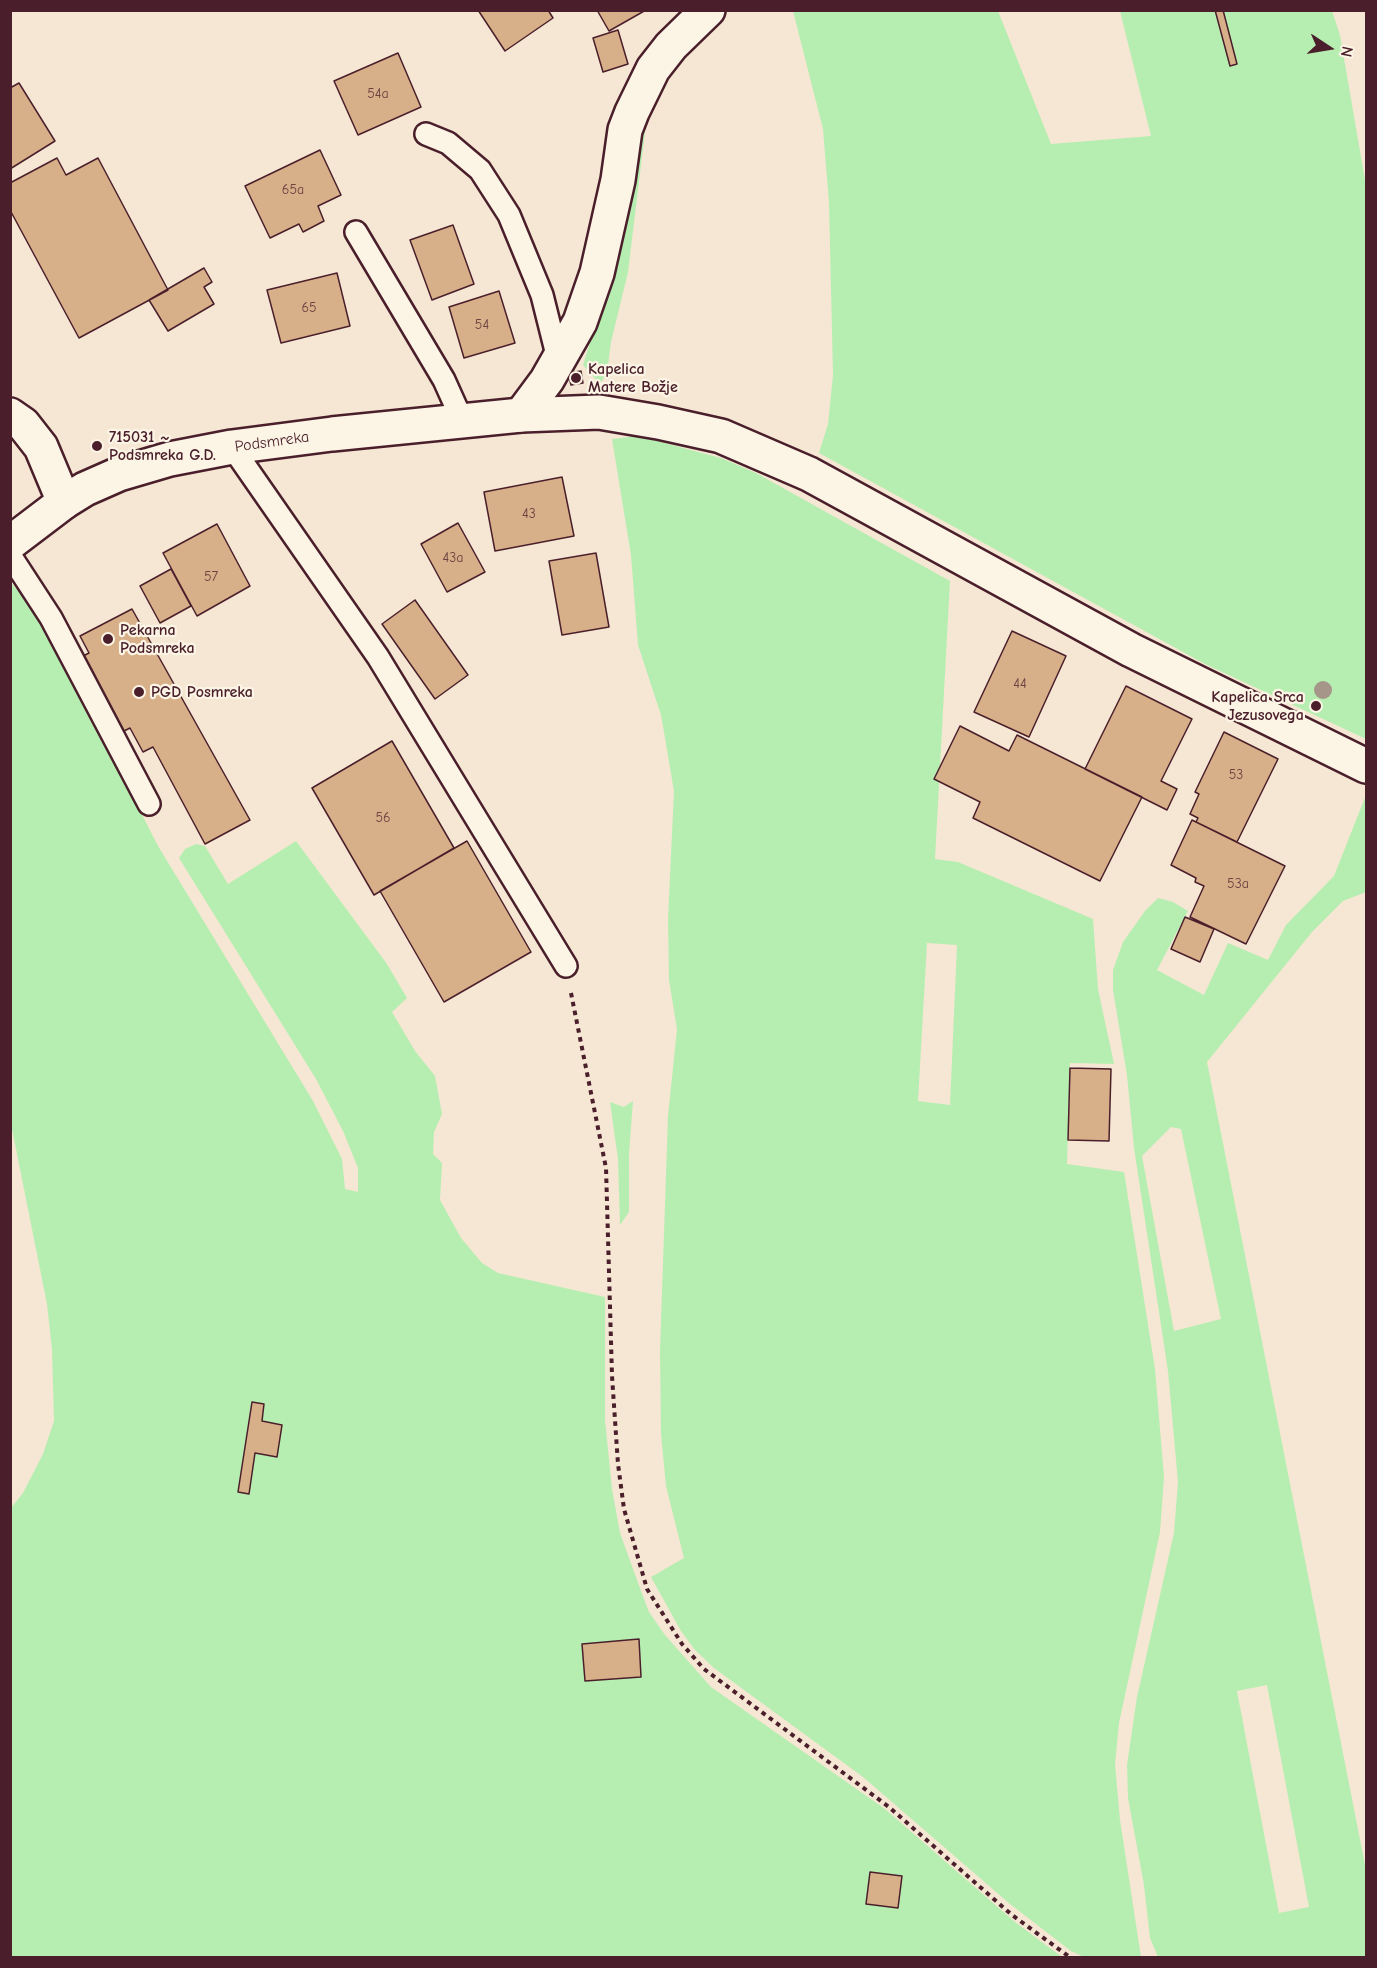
<!DOCTYPE html>
<meta charset="utf-8">
<style>
body{margin:0}
#map{position:relative;width:1377px;height:1968px;overflow:hidden;background:#f5e7d3;font-family:"Comic Neue",sans-serif}
canvas{display:block}
.frame{position:absolute;inset:0;border:12px solid #4a1f2b;pointer-events:none}
.north{position:absolute;left:1299px;top:18px;width:60px;height:60px;-webkit-text-stroke:4px #fcf5e5;paint-order:stroke;rotate:102deg;font-size:16px;font-weight:700;line-height:24px;text-align:center;color:#4a1f2b}
.north::after{content:'';display:block;margin:auto;width:21px;height:27px;background:#4a1f2b;clip-path:polygon(50% 0,100% 100%,50% 72%,0 100%)}
</style>
<div id="map">
<canvas width="1377" height="1968"></canvas>
<div class="frame"></div>
<div class="north">N</div>
</div>
<script>
const ctx = document.querySelector('canvas').getContext('2d');
ctx.lineJoin = 'round';
function paint(path, color) { ctx.fillStyle = color; ctx.fill(path, 'evenodd'); }
const poly = rows => new Path2D(rows.map(r => 'M' + r).join(''));
function stroke(path, color, width, dash) { ctx.strokeStyle = color; ctx.lineWidth = width; ctx.lineCap = dash ? 'butt' : 'round'; ctx.setLineDash(dash || []); ctx.stroke(path); }
function write(font, color, halo, rows, align = 'center') {
  ctx.font = font + ' "Comic Neue",sans-serif'; ctx.lineWidth = 4.5; ctx.setLineDash([]); ctx.textBaseline = 'middle'; ctx.strokeStyle = halo; ctx.fillStyle = color; for (const [text, x, y, turn = 0] of rows) {
    ctx.save(); ctx.translate(x, y); ctx.rotate((+turn || 0) * Math.PI / 180); ctx.textAlign = isNaN(turn) ? turn : align; if (halo) ctx.strokeText(text, 0, 0); ctx.fillText(text, 0, 0); ctx.restore();
  }
}
paint(poly([
 [793,11,998,11,1051,144,1151,136,1120,11,1332,11,1340,35,1366,186,1366,739,1205,664,819,453,828,424,833,375,829,203,823,129],
 [637,128,645,132,628,272,611,342,607,373,600,384,583,365,596,323],
 [638,436,721,458,756,473,950,581,935,859,958,862,1093,919,1098,989,1114,1064,1070,1063,1067,1164,1124,1172,1155,1369,1164,1477,1160,1532,1119,1723,1115,1764,1120,1820,1141,1957,1084,1957,1071,1951,1010,1904,863,1777,714,1668,695,1650,681,1631,651,1577,684,1558,666,1486,661,1434,660,1351,668,1116,677,1029,669,980,668,919,674,791,661,715,638,645,631,555,612,439],
 [927,943,957,945,950,1105,918,1101],
 [11,583,24,597,61,656,158,846,313,1101,342,1159,345,1189,358,1192,358,1168,343,1131,316,1079,179,858,185,849,196,844,205,846,228,884,296,841,387,964,407,998,392,1012,415,1051,435,1076,442,1114,434,1132,433,1154,442,1163,440,1200,461,1238,482,1263,498,1273,605,1297,605,1420,612,1489,620,1533,641,1591,649,1612,665,1635,711,1687,885,1809,1015,1922,1062,1957,11,1957,10,1509,23,1493,43,1454,54,1421,52,1349,47,1304,11,1124],
 [1366,795,1366,892,1343,901,1312,932,1207,1062,1366,1870,1366,1957,1158,1957,1150,1938,1144,1885,1128,1798,1127,1765,1137,1697,1174,1533,1178,1482,1168,1371,1134,1148,1127,1075,1113,990,1113,970,1123,942,1145,911,1158,898,1173,902,1188,911,1157,970,1204,995,1228,943,1268,960,1286,925,1334,876],
 [1171,1127,1181,1129,1221,1319,1174,1331,1142,1156],
 [1267,1685,1309,1907,1279,1913,1237,1691],
 [633,1101,629,1154,629,1212,620,1225,618,1159,610,1102,624,1107]
]), '#b6eeb1');
const building = poly([
 [478,10,548,10,553,18,505,51,478,10],
 [597,10,646,10,609,31,597,10],
 [1215,10,1223,10,1237,64,1230,66,1215,10],
 [618,30,628,64,603,72,593,38,618,30],
 [398,53,421,107,358,135,334,81,398,53],
 [19,83,55,141,10,169,10,88,19,83],
 [320,150,341,195,318,206,324,221,303,232,299,224,270,238,245,186,320,150],
 [57,158,66,175,98,158,168,290,79,338,10,210,10,183,57,158],
 [453,225,474,284,432,300,410,240,453,225],
 [204,268,212,282,204,287,214,304,168,331,149,300,204,268],
 [337,273,350,326,281,343,267,290,337,273],
 [499,291,515,343,464,358,449,307,499,291],
 [581,371,583,383,571,385,568,373,581,371],
 [562,477,574,536,495,551,484,492,562,477],
 [458,523,485,572,447,592,421,544,458,523],
 [217,524,250,586,197,616,163,553,217,524],
 [596,553,609,627,562,635,549,561,596,553],
 [171,569,191,606,160,623,140,586,171,569],
 [415,600,468,675,435,699,382,624,415,600],
 [132,609,250,820,205,844,153,747,143,752,130,728,122,732,81,657,89,653,80,636,132,609],
 [1012,631,1066,656,1029,737,974,712,1012,631],
 [1126,686,1192,719,1161,781,1177,789,1167,810,1085,769,1126,686],
 [960,726,1009,751,1017,735,1142,797,1100,881,973,818,980,802,934,779,960,726],
 [1224,732,1278,759,1237,842,1196,822,1198,818,1190,814,1199,794,1195,792,1224,732],
 [392,741,454,848,374,895,312,788,392,741],
 [1192,820,1285,866,1246,944,1190,917,1204,886,1195,882,1196,878,1171,865,1192,820],
 [467,841,531,952,444,1002,380,891,467,841],
 [1185,917,1214,929,1200,962,1171,949,1185,917],
 [1070,1068,1111,1069,1109,1141,1068,1140,1070,1068],
 [252,1402,264,1404,262,1421,282,1425,277,1457,255,1453,249,1494,238,1492,252,1402],
 [639,1639,641,1677,585,1681,582,1644,639,1639],
 [870,1872,902,1876,898,1908,866,1904,870,1872]
]);
paint(building, '#d7b089');
stroke(building, '#4a1f2b', 1.5);
const lane = poly([
 [426,134,448,143,480,170,509,215,542,295,558,359],
 [356,232,444,380,462,420],
 [232,447,378,657,566,966],
 [10,555,51,618,149,804]
]);
const street = poly([
 [10,415,23,424,41,447,64,502],
 [521,415,547,380,580,322,597,273,618,180,625,130,632,112,653,69,671,46,708,10]
]);
const secondary = poly([
 [10,543,64,502,85,489,119,474,170,459,232,447,332,434,521,415,599,412,658,422,721,436,809,474,1131,650,1366,766]
]);
stroke(lane, '#4a1f2b', 26);
stroke(street, '#4a1f2b', 38);
stroke(secondary, '#4a1f2b', 38);
stroke(poly([
 [571,993,606,1168,612,1376,618,1464,624,1509,647,1589,682,1644,704,1669,889,1807,1012,1915,1071,1958]
]), '#4a1f2b', 4, [4.5, 4.5]);
stroke(lane, '#fcf5e5', 21);
stroke(street, '#fcf5e5', 33);
stroke(secondary, '#fcf5e5', 33);
ctx.fillStyle = '#a69689';
for (const [x, y] of [
 [1323,690]
]) { ctx.beginPath(); ctx.arc(x, y, 9, 0, 2 * Math.PI); ctx.fill(); }
for (const [x, y, r, color] of [
 [576,378,6,"#4a1f2b"],
 [97,446,6,"#4a1f2b"],
 [108,639,6,"#4a1f2b"],
 [139,692,6,"#4a1f2b"],
 [1316,706,6,"#4a1f2b"]
]) { const dot = new Path2D(); dot.arc(x, y, r, 0, 2 * Math.PI); ctx.fillStyle = color; ctx.fill(dot); stroke(dot, '#fcf5e5', 2); }
write('14px', '#6d4342', null, [
 ["54a",378,94],
 ["65a",293,190],
 ["65",309,308],
 ["54",482,325],
 ["43",529,514],
 ["43a",453,558],
 ["57",211,577],
 ["44",1020,684],
 ["53",1236,775],
 ["56",383,818],
 ["53a",1238,884]
]);
write('bold 16px', '#4a1f2b', '#fcf5e5', [
 ["Kapelica",588,369],
 ["Matere Božje",588,387],
 ["715031 ~",109,437],
 ["Podsmreka G.D.",109,455],
 ["Pekarna",120,630],
 ["Podsmreka",120,648],
 ["PGD Posmreka",151,692],
 ["Kapelica Srca",1304,697,"right"],
 ["Jezusovega",1304,715,"right"]
], 'left');
write('16px', '#4a1f2b', '#fcf5e5', [
 ["Podsmreka",272,442,-8]
]);
</script>
